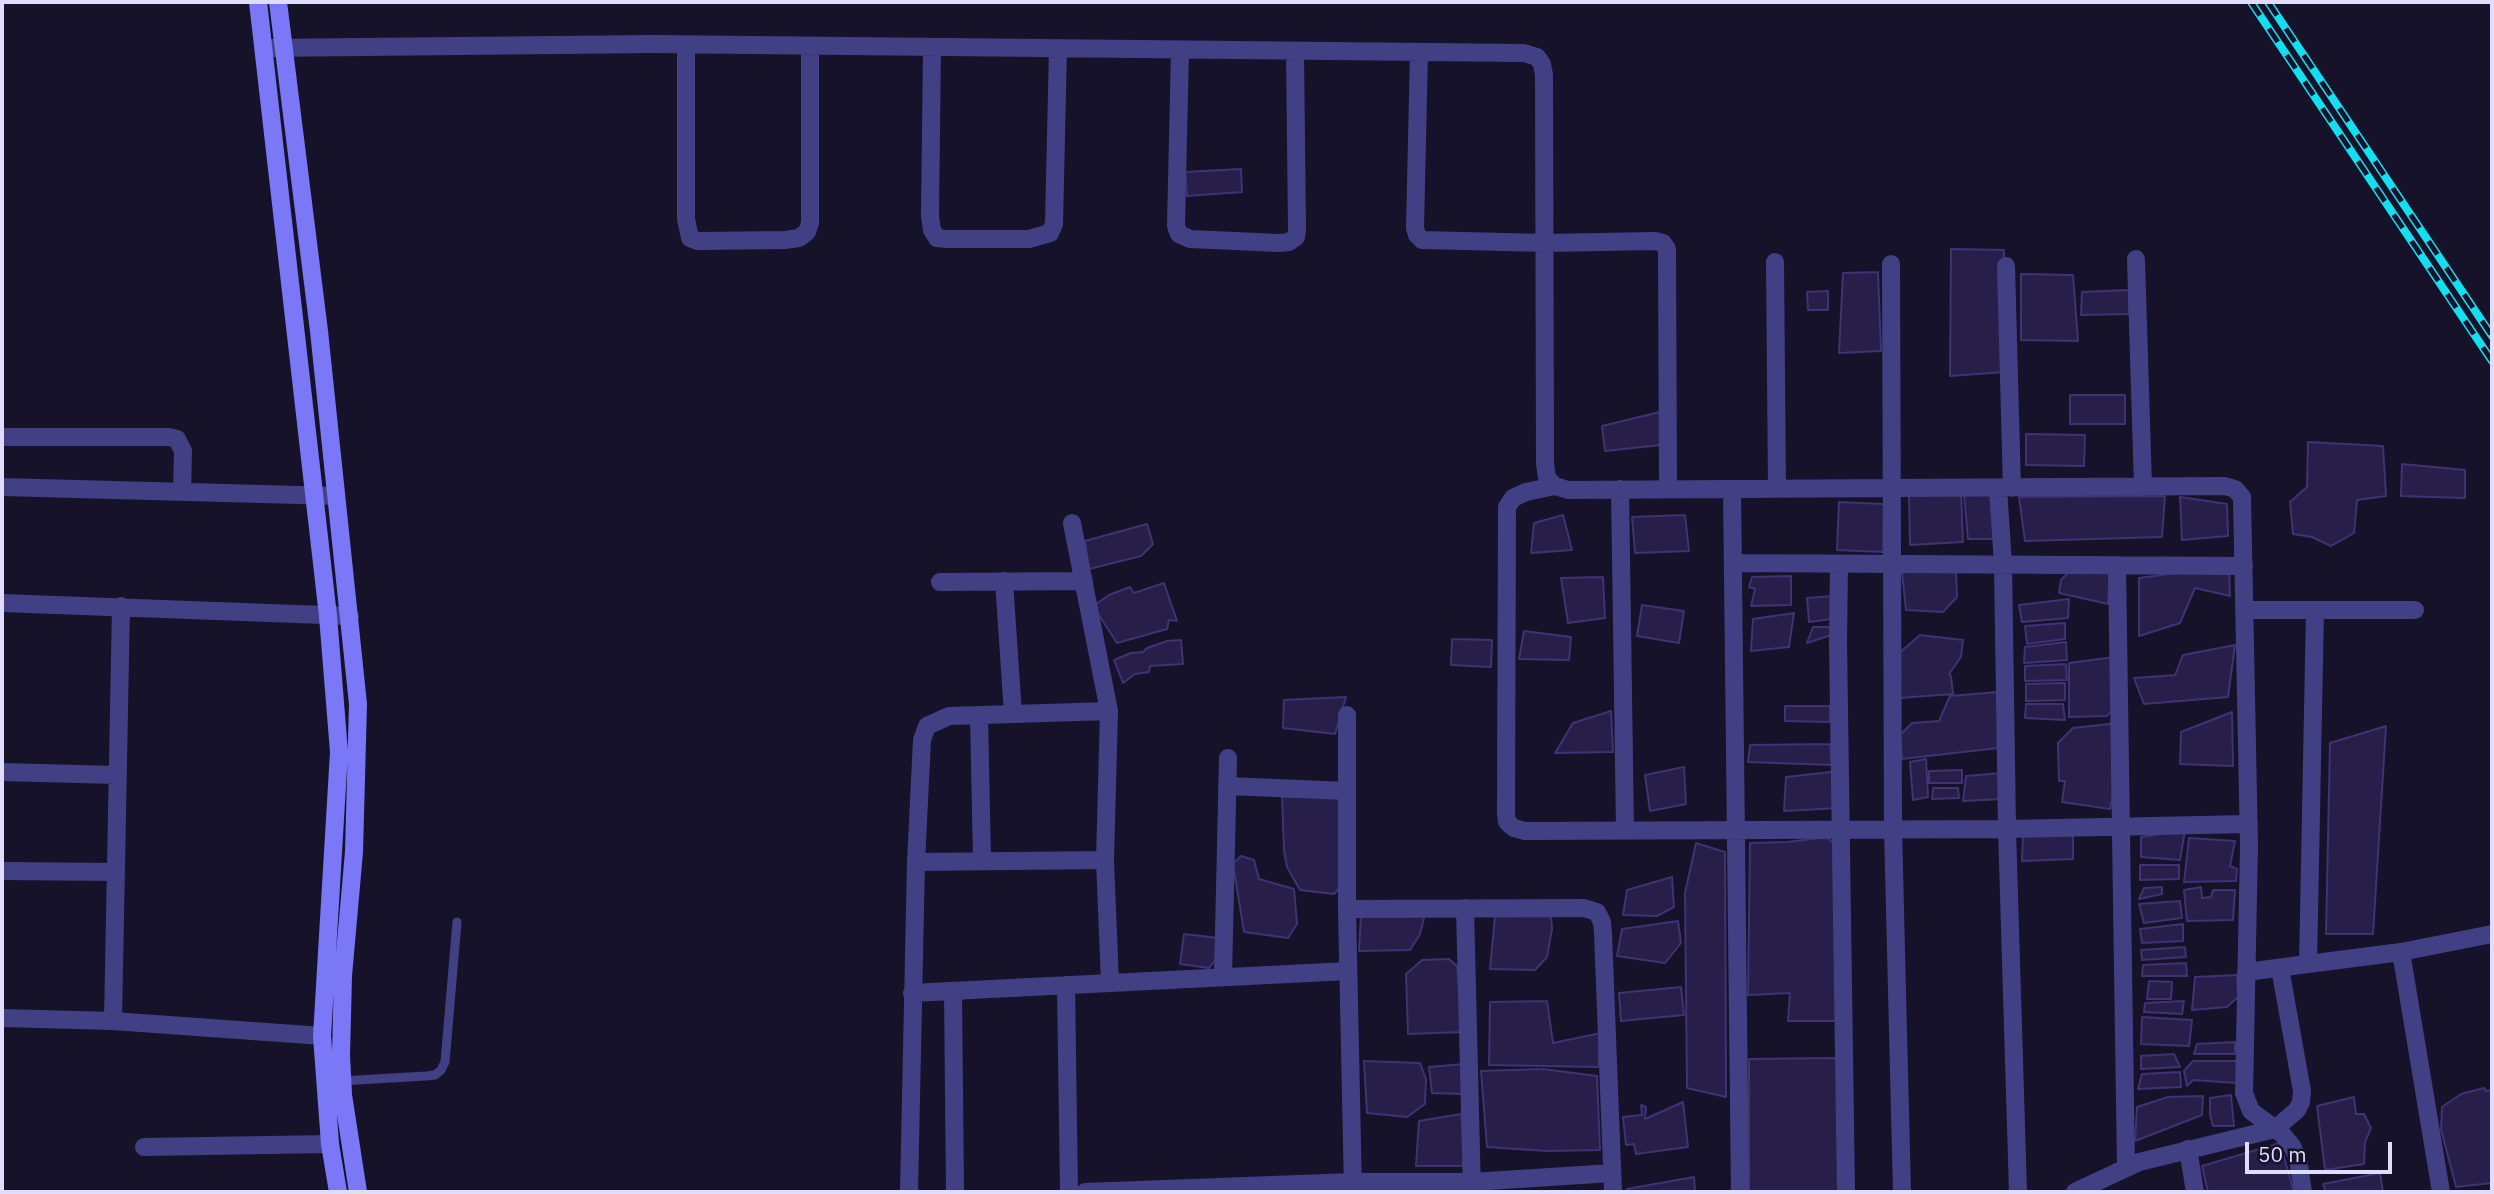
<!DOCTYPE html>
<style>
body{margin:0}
#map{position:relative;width:2494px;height:1194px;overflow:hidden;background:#161229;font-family:"IBM Plex Sans",sans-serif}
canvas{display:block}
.frame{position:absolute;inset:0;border:4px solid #dfdcfd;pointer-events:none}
.scale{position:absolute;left:2245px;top:1142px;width:147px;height:32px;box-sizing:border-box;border:4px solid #dfdcfd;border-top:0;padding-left:9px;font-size:21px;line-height:24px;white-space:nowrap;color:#dfdcfd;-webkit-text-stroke:5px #161229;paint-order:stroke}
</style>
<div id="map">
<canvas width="2494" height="1194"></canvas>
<div class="frame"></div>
<div class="scale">50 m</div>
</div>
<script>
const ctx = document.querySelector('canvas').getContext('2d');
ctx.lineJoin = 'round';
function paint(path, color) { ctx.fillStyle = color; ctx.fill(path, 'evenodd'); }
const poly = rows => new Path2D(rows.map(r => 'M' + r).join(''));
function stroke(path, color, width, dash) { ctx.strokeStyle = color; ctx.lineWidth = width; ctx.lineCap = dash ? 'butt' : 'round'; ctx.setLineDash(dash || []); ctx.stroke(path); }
const building = poly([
 [1241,169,1242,192,1187,196,1185,172,1241,169],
 [1951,249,2004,250,2004,372,1950,376,1951,249],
 [1878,272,1881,351,1839,353,1843,273,1878,272],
 [2021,274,2073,275,2078,341,2021,340,2021,274],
 [2129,290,2129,314,2081,315,2082,292,2129,290],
 [1828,291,1828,310,1808,310,1807,292,1828,291],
 [2070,395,2125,395,2125,424,2070,424,2070,395],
 [1664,411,1661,445,1605,451,1602,426,1664,411],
 [2026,434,2085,435,2084,466,2026,465,2026,434],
 [2308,442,2383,446,2386,496,2357,500,2354,533,2331,546,2312,537,2293,534,2290,502,2307,487,2308,442],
 [2402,464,2465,470,2465,498,2401,496,2402,464],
 [1961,493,1963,542,1910,545,1909,495,1961,493],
 [1964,495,1994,495,1997,539,1968,539,1964,495],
 [2165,496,2162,537,2025,541,2019,497,2165,496],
 [2180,497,2227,504,2228,536,2182,540,2180,497],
 [1839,502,1884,504,1883,552,1837,550,1839,502],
 [1563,515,1572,550,1531,553,1534,523,1563,515],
 [1685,515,1689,551,1635,553,1632,517,1685,515],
 [1147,524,1153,544,1141,556,1089,569,1085,541,1147,524],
 [2229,566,2230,596,2195,588,2180,623,2139,636,2139,578,2229,566],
 [2072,569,2110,570,2108,604,2059,593,2061,580,2072,569],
 [1956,571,1957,597,1943,612,1906,610,1902,572,1956,571],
 [1791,576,1791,605,1751,606,1755,589,1749,587,1752,577,1791,576],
 [1603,577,1605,618,1568,623,1561,578,1603,577],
 [1164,583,1177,621,1169,620,1167,629,1117,643,1093,606,1109,595,1130,587,1134,593,1164,583],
 [1832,596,1832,619,1809,622,1807,598,1832,596],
 [2069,599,2068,618,2022,622,2019,605,2069,599],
 [1642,605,1684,611,1679,643,1637,636,1642,605],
 [1794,613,1789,647,1751,651,1753,619,1794,613],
 [2065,623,2065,639,2027,644,2025,626,2065,623],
 [1813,627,1830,627,1831,635,1807,643,1813,627],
 [1524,631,1571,637,1569,660,1519,659,1524,631],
 [1920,635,1963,640,1961,657,1949,674,1951,676,1953,694,1900,698,1897,655,1920,635],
 [1452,639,1492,640,1491,667,1451,665,1452,639],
 [1181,640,1183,664,1150,666,1149,672,1135,674,1123,683,1114,660,1131,653,1143,652,1147,648,1167,641,1181,640],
 [2066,642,2067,660,2024,663,2025,647,2066,642],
 [2235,645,2228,697,2144,704,2134,678,2175,675,2183,655,2235,645],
 [2114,657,2117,703,2107,716,2069,717,2069,663,2114,657],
 [2066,664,2067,680,2025,681,2025,666,2066,664],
 [2065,683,2065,700,2026,701,2026,684,2065,683],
 [1998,692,1998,748,1902,759,1900,735,1912,723,1939,721,1950,696,1998,692],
 [1346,697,1335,734,1283,728,1284,700,1346,697],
 [2026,704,2063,704,2065,720,2025,718,2026,704],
 [1785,706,1830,706,1830,722,1785,721,1785,706],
 [1611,711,1613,752,1555,753,1573,723,1611,711],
 [2232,712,2233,766,2180,764,2181,732,2232,712],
 [2117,723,2116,780,2110,809,2062,802,2065,781,2059,781,2058,743,2073,728,2117,723],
 [2386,726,2373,934,2326,934,2330,743,2386,726],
 [1830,744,1832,765,1748,762,1750,745,1830,744],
 [1926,759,1928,797,1913,800,1910,762,1926,759],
 [1684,767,1686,804,1650,811,1645,775,1684,767],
 [1962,770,1962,783,1929,783,1929,771,1962,770],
 [1839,771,1840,808,1784,811,1786,777,1839,771],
 [2002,773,2003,799,1963,801,1966,776,2002,773],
 [1933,788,1958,788,1959,798,1932,799,1933,788],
 [1343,794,1347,879,1334,894,1300,890,1287,867,1284,850,1282,797,1343,794],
 [2185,830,2180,860,2141,857,2141,837,2185,830],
 [2073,834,2073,859,2022,861,2023,836,2073,834],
 [1827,837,1834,844,1837,1021,1788,1021,1790,993,1748,995,1750,843,1788,842,1827,837],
 [2189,838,2235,841,2230,866,2237,869,2236,881,2184,882,2189,838],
 [1696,843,1725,852,1726,1097,1687,1088,1685,893,1696,843],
 [1241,856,1254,860,1259,879,1294,889,1297,924,1288,938,1244,932,1233,864,1241,856],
 [2140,865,2179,865,2179,879,2140,880,2140,865],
 [1672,877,1674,907,1657,916,1623,915,1627,890,1672,877],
 [2162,887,2162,894,2139,899,2144,888,2162,887],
 [2201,887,2202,898,2211,897,2213,890,2235,890,2233,920,2187,921,2184,890,2201,887],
 [2180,901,2182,918,2144,923,2139,904,2180,901],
 [1425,914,1420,934,1410,950,1359,951,1361,915,1425,914],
 [1551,915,1552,929,1547,957,1535,970,1490,969,1495,916,1551,915],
 [1678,921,1681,943,1665,963,1617,956,1622,929,1678,921],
 [2183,924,2183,941,2142,943,2140,929,2183,924],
 [1184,934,1219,938,1217,958,1209,968,1180,964,1184,934],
 [2185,947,2186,957,2142,960,2141,950,2185,947],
 [1449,959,1457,966,1462,1032,1408,1034,1406,974,1422,960,1449,959],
 [2186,963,2187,976,2142,976,2143,965,2186,963],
 [2237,975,2238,997,2227,1007,2192,1010,2195,977,2237,975],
 [2149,981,2172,982,2171,999,2147,999,2149,981],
 [1681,987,1684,1015,1621,1021,1619,993,1681,987],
 [1547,1001,1553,1043,1601,1033,1598,1067,1489,1065,1490,1002,1547,1001],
 [2184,1001,2182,1014,2144,1012,2145,1003,2184,1001],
 [2142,1017,2192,1020,2189,1046,2141,1044,2142,1017],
 [2235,1042,2235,1054,2194,1054,2197,1044,2235,1042],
 [2174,1054,2180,1067,2141,1069,2141,1056,2174,1054],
 [1838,1058,1839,1192,1749,1192,1749,1059,1838,1058],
 [1364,1061,1420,1063,1426,1079,1425,1104,1407,1117,1367,1113,1364,1061],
 [2193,1061,2240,1061,2236,1083,2193,1080,2187,1086,2184,1071,2193,1061],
 [1464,1064,1465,1087,1461,1094,1432,1093,1429,1067,1464,1064],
 [1543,1069,1597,1076,1600,1150,1547,1151,1487,1147,1481,1071,1543,1069],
 [2180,1072,2181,1087,2138,1089,2142,1074,2180,1072],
 [2484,1088,2486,1091,2492,1090,2492,1183,2456,1187,2441,1129,2442,1107,2461,1094,2484,1088],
 [2231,1095,2234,1126,2213,1126,2210,1115,2210,1098,2231,1095],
 [2203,1096,2202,1115,2135,1141,2137,1107,2168,1097,2203,1096],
 [2354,1097,2356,1114,2364,1114,2371,1128,2365,1142,2364,1164,2325,1170,2317,1106,2354,1097],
 [1683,1102,1688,1147,1636,1154,1634,1144,1626,1145,1623,1117,1642,1115,1641,1105,1646,1107,1645,1119,1683,1102],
 [1461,1114,1466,1156,1462,1166,1416,1166,1419,1121,1461,1114],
 [2280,1143,2294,1192,2208,1192,2202,1166,2280,1143],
 [2380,1173,2383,1192,2326,1192,2323,1184,2380,1173],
 [1694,1177,1695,1192,1627,1192,1627,1189,1694,1177]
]);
paint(building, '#271f49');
stroke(building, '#3e3373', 2);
stroke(poly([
 [341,1081,426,1076,435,1075,441,1070,445,1062,457,922]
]), '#424085', 9);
stroke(poly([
 [686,45,686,219,690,238,698,241,785,240,799,238,807,232,810,223,810,46],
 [932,47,930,216,932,230,937,238,946,239,1029,239,1050,233,1054,224,1058,48],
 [264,48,654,44,1524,53,1537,57,1542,64,1544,75,1545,463,1547,478,1555,486,1568,490,2225,486,2235,489,2242,497,2249,846,2244,1093,2251,1111,2282,1134,2292,1146,2298,1159,2303,1192],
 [1180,50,1176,226,1179,234,1190,239,1279,243,1289,242,1296,237,1297,230,1295,51],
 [1419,52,1415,228,1417,235,1422,240,1545,243,1655,241,1663,243,1667,249,1668,489],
 [2136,259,2143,487],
 [1775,262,1777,489],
 [1891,264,1893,829,1902,1192],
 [2006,266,2012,488],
 [2,437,169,437,177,439,183,451,182,492],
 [1555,486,1526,492,1513,498,1507,507,1506,814,1507,822,1514,828,1525,831,2007,829,2249,824],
 [2,487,336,496],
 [1998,488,2003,564,2007,829,2018,1192],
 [1620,489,1625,829],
 [1732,489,1740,1192],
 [1072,523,1109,711,1105,860,1110,983],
 [1733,563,2244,566],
 [1839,564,1838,642,1846,1192],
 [2117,565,2126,1167],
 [1004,581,1013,714],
 [940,582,1084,581],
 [2,603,350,616],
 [2245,610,2415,610],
 [979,715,982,861],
 [1347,715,1347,909,1353,1191],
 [2,772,118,775],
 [1227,786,1347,791],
 [916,862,1105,860],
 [2,871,116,872],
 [1465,908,1472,1192],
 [1347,909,1584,908,1597,912,1602,922,1603,933,1613,1192],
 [2401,952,2441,1192],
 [2308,964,2315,610],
 [2246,972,2401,952,2492,934],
 [1223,977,1228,758],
 [1066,985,1069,1192],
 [953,991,955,1192],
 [912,993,1348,971],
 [2,1018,113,1021,322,1036],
 [113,1021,121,606],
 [144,1147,330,1144],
 [2188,1149,2195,1192],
 [909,1192,916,862,922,740,927,726,949,716,1109,711],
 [1085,1192,1353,1182,1472,1182,1612,1173],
 [2075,1192,2139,1162,2275,1129,2297,1110,2301,1102,2302,1091,2280,968]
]), '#424085', 18);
stroke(poly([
 [258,2,328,616,339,752,322,1036,330,1144,338,1192],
 [278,2,319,331,358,704,354,852,343,976,341,1055,343,1095,358,1192]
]), '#7a78f7', 18);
const rail = poly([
 [2251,2,2492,361],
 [2268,2,2492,336]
]);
stroke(rail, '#13dff1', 8);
stroke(rail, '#161229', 5, [16]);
</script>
